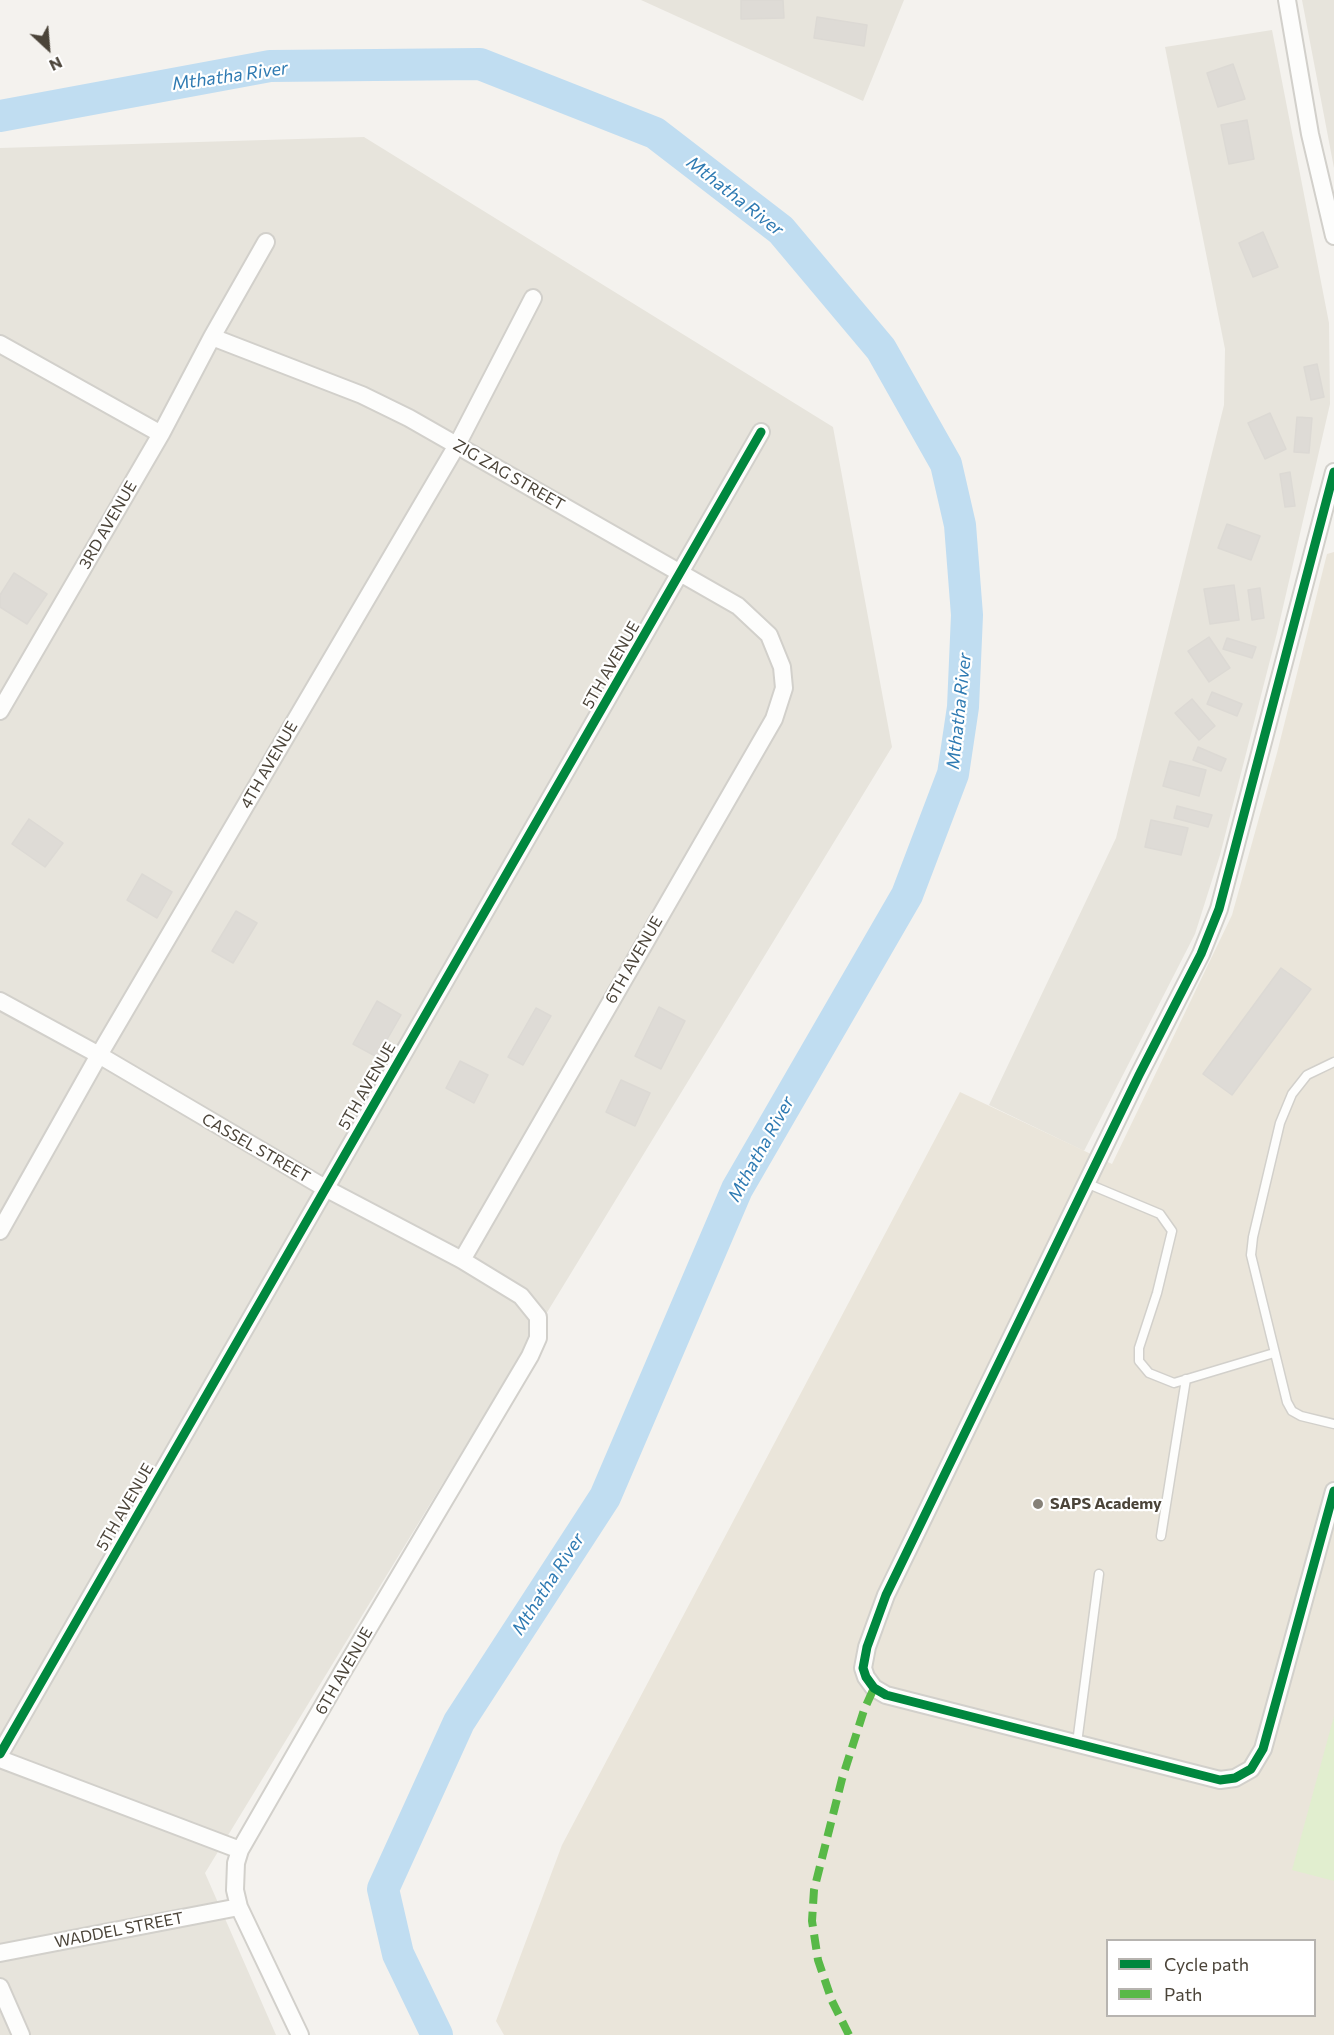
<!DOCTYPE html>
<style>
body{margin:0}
#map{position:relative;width:1334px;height:2035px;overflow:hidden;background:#f4f2ee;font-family:Commissioner,sans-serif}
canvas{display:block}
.legend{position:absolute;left:1106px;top:1939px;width:210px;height:78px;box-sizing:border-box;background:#fff;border:2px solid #b7b4b0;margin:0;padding:8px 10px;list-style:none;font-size:18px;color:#4b4439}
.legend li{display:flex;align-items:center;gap:12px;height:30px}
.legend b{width:30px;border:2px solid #b7b4b0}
.north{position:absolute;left:18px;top:18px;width:60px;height:60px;-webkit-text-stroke:4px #fff;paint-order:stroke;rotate:154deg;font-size:16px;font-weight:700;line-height:24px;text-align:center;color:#4b4439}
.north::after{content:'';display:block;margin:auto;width:21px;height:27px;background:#4b4439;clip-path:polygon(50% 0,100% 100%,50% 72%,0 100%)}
</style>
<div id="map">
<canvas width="1334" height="2035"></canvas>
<ul class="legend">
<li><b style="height:8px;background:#00873e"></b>Cycle path</li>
<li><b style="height:8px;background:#58b947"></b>Path</li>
</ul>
<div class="north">N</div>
</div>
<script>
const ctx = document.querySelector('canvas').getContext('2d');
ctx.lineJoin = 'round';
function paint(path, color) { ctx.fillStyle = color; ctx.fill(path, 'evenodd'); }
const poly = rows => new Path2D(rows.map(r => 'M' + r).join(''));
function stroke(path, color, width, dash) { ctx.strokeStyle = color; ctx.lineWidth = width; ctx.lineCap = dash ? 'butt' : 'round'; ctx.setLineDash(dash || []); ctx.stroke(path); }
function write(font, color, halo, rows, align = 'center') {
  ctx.font = font + ' Commissioner,sans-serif'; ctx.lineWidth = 4.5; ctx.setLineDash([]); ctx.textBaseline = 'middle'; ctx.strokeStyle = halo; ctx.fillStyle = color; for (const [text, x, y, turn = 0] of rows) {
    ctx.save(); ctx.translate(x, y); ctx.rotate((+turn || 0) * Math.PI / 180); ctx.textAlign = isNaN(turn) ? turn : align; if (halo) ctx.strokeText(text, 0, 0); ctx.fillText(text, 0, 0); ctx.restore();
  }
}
paint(poly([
 [641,0,904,0,863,101],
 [1302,0,1334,0,1334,168],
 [1272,30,1329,323,1330,404,1277,633,1220,855,1195,934,1084,1151,989,1105,1116,838,1224,405,1225,349,1165,47],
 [364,137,833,427,892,747,205,1873,276,2035,0,2035,0,148]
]), '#e7e4dc');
paint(poly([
 [1334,552,1334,2035,504,2035,496,2021,562,1845,960,1092,1112,1164,1232,915,1277,753,1327,554],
 [1108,1940,1314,1940,1314,2016,1108,2016]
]), '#eae5da');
paint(poly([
 [1334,1716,1334,1881,1292,1870]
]), '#e1eecf');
stroke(poly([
 [0,116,270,66,480,64,655,133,781,230,881,349,946,464,960,525,967,615,963,707,953,774,907,895,737,1189,605,1497,459,1722,383,1889,398,1954,437,2035]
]), '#c0ddf1', 32);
const building = poly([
 [741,0,783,0,784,18,741,19,741,0],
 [817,17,867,25,864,46,814,38,817,17],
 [1233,64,1245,99,1218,107,1207,73,1233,64],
 [1247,120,1254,159,1229,164,1221,125,1247,120],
 [1263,232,1278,267,1253,277,1239,243,1263,232],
 [1317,364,1324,397,1311,400,1304,367,1317,364],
 [1270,413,1286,449,1265,459,1248,423,1270,413],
 [1297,417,1312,418,1309,453,1294,452,1297,417],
 [1290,472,1295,506,1285,507,1280,474,1290,472],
 [1227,524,1260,536,1251,560,1218,548,1227,524],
 [14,573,47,594,27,624,0,607,0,595,14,573],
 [1234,585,1239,620,1210,624,1204,589,1234,585],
 [1260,588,1264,618,1252,620,1248,590,1260,588],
 [1209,637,1230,668,1209,682,1188,651,1209,637],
 [1227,638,1256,647,1252,658,1223,649,1227,638],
 [1212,692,1242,704,1237,716,1207,704,1212,692],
 [1192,699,1215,726,1199,740,1175,713,1192,699],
 [1198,747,1226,759,1221,771,1193,760,1198,747],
 [1170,761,1206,770,1199,796,1163,786,1170,761],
 [1177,806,1212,815,1208,827,1174,818,1177,806],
 [29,819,63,843,45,867,12,844,29,819],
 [1151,820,1188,828,1181,855,1145,847,1151,820],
 [142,874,172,892,157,918,127,900,142,874],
 [236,911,257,923,233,963,212,951,236,911],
 [1281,968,1311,989,1232,1095,1203,1074,1281,968],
 [377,1001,401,1015,377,1057,353,1044,377,1001],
 [659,1007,685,1021,661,1069,635,1056,659,1007],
 [536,1008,551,1016,523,1065,508,1057,536,1008],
 [460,1061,488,1075,474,1103,446,1088,460,1061],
 [621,1080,650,1093,635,1126,606,1112,621,1080]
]);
paint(building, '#dedbd6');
stroke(building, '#dcd9d4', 1.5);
const service = poly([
 [1334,1062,1307,1075,1292,1094,1280,1123,1253,1237,1251,1255,1287,1402,1292,1411,1301,1416,1334,1424],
 [1086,1183,1160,1214,1172,1231,1157,1293,1139,1348,1139,1361,1149,1373,1174,1383,1274,1353],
 [1161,1536,1186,1379],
 [1077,1743,1099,1574]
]);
const minor = poly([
 [1287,0,1310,134,1334,236],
 [212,337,362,395,409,418,738,606,769,635,782,667,784,688,774,719,462,1260],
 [0,344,161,434],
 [1334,472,1219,909,1201,954,1139,1075,886,1595,867,1647,863,1668,866,1677,874,1688,886,1695,1220,1780,1235,1778,1251,1769,1263,1749,1334,1491],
 [0,711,161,434,212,337,266,242],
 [0,1001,99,1055,325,1188,462,1260,521,1296,538,1317,538,1338,530,1356,343,1671,240,1850,236,1863,235,1890,239,1907,300,2035],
 [0,1231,99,1055,457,445,533,298],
 [0,1754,761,432],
 [0,1759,240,1850],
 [0,1953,239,1907],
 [0,1987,21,2035]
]);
stroke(service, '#d2d0cb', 11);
stroke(minor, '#d2d0cb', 20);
stroke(service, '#fdfdfc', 8);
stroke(minor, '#fdfdfc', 16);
stroke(poly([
 [849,2035,832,2001,818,1960,812,1921,814,1890,842,1779,864,1710,874,1688]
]), '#58b947', 8, [15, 8]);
stroke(poly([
 [1334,472,1219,909,1201,954,1139,1075,886,1595,867,1647,863,1668,866,1677,874,1688,886,1695,1220,1780,1235,1778,1251,1769,1263,1749,1334,1491],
 [0,1754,761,432]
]), '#00873e', 9);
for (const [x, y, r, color] of [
 [1038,1504,6,"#868178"]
]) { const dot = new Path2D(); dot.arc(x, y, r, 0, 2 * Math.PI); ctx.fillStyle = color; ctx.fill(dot); stroke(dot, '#fff', 2); }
write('16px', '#4b4439', '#fff', [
 ["ZIG ZAG STREET",509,475,30],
 ["3RD AVENUE",108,525,-60],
 ["5TH AVENUE",611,665,-60],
 ["4TH AVENUE",269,765,-60],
 ["6TH AVENUE",634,960,-60],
 ["5TH AVENUE",367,1086,-60],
 ["CASSEL STREET",256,1148,30],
 ["5TH AVENUE",125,1507,-60],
 ["6TH AVENUE",344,1671,-60],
 ["WADDEL STREET",119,1930,-11]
]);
write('bold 16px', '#4b4439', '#fff', [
 ["SAPS Academy",1050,1504]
], 'left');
write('italic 18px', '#2e7ab2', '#fff', [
 ["Mthatha River",230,76,-8],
 ["Mthatha River",735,196,38],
 ["Mthatha River",959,711,-84],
 ["Mthatha River",761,1149,-61],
 ["Mthatha River",548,1584,-57]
]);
</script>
